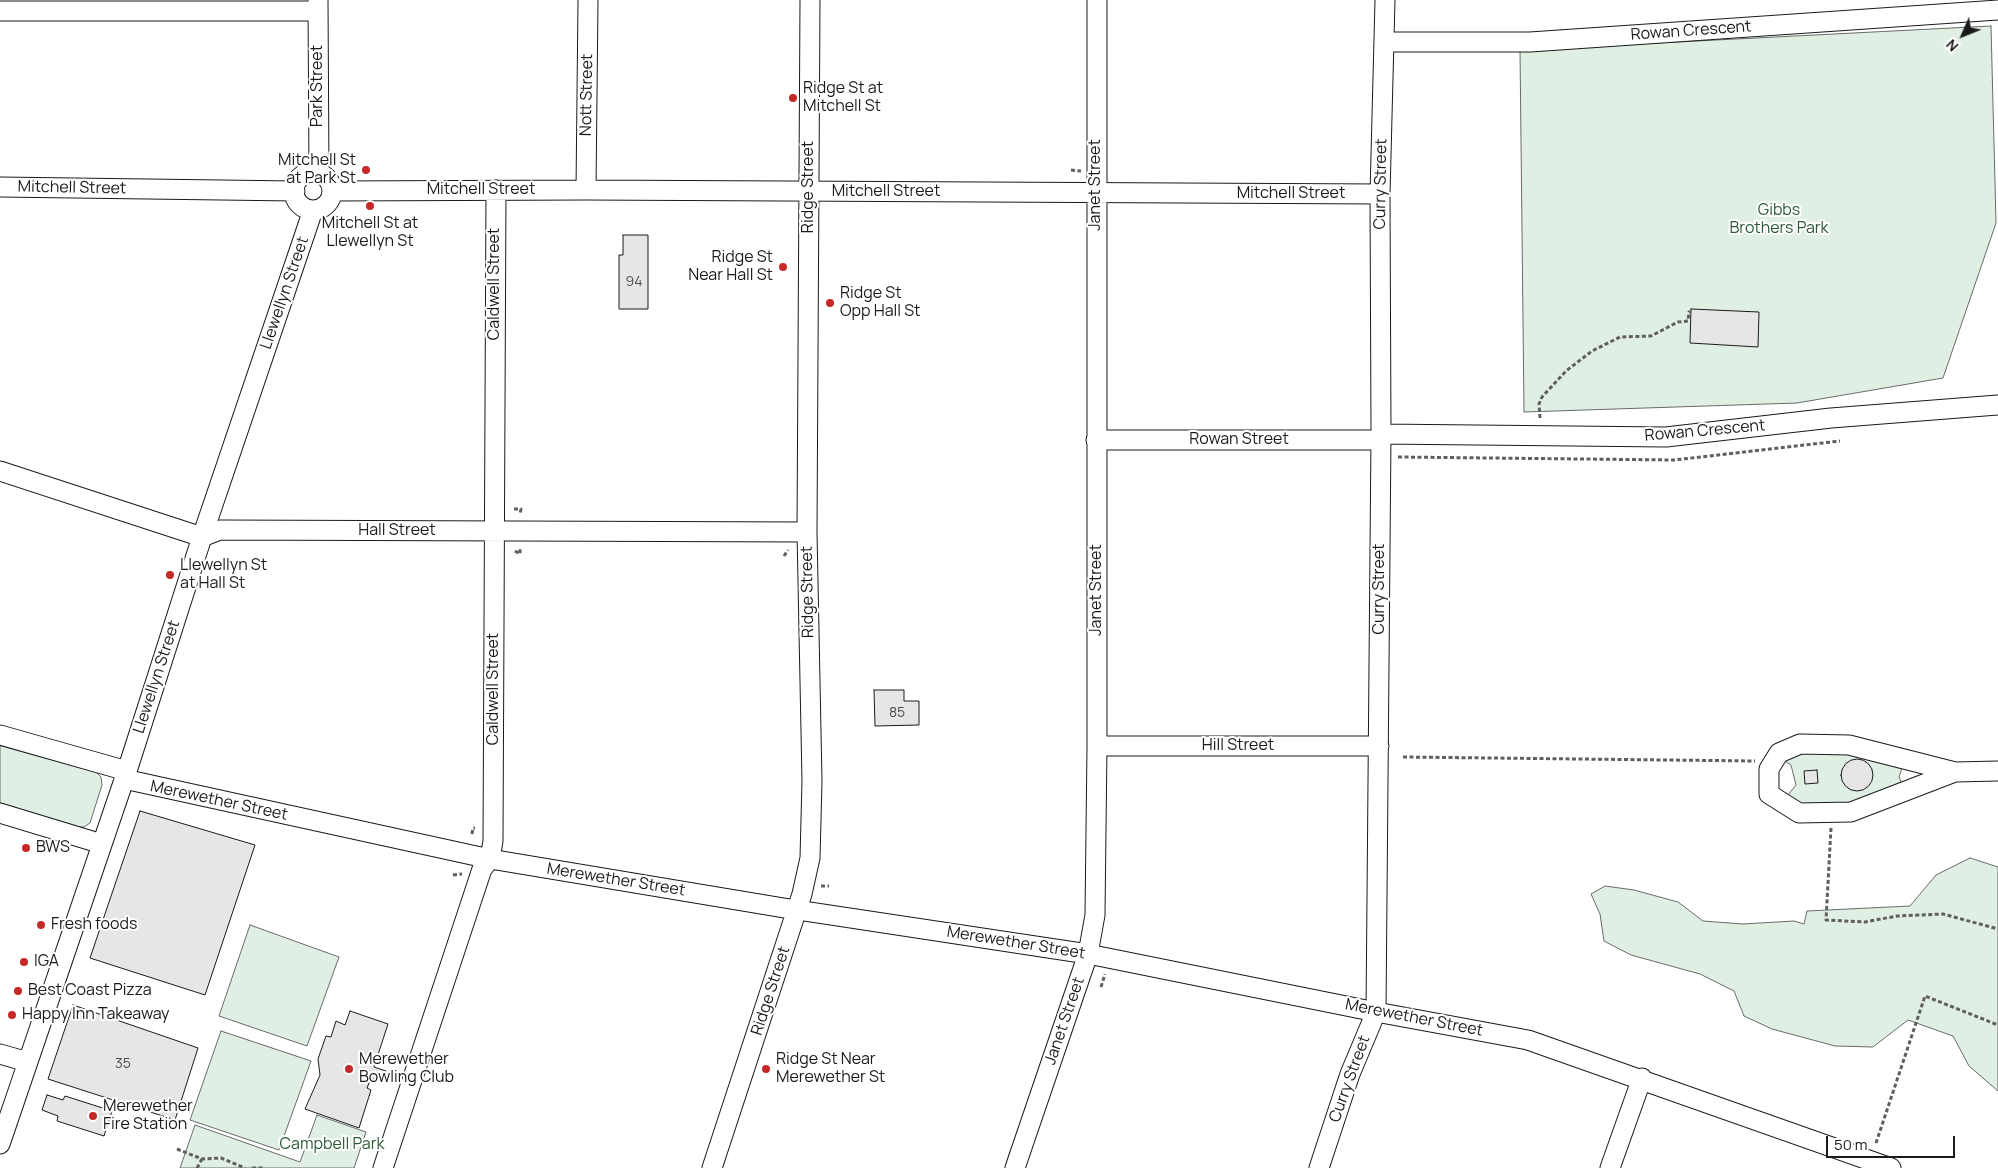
<!DOCTYPE html>
<style>
body{margin:0}
#map{position:relative;width:1998px;height:1168px;overflow:hidden;background:#fff;font-family:Manrope,sans-serif}
canvas{display:block}
.north{position:absolute;left:1938px;top:10px;width:50px;height:50px;-webkit-text-stroke:4px #fff;paint-order:stroke;rotate:226deg;font-size:14px;font-weight:700;line-height:20px;text-align:center;color:#1a1a1a}
.north::after{content:'';display:block;margin:auto;width:18px;height:22px;background:#1a1a1a;clip-path:polygon(50% 0,100% 100%,50% 72%,0 100%)}
.scale{position:absolute;left:1826px;top:1136px;width:129px;height:22px;box-sizing:border-box;border:2px solid #1a1a1a;border-top:0;padding-left:6px;font-size:15px;line-height:18px;white-space:nowrap;color:#1a1a1a;-webkit-text-stroke:4px #fff;paint-order:stroke}
</style>
<div id="map">
<canvas width="1998" height="1168"></canvas>
<div class="north">N</div>
<div class="scale">50 m</div>
</div>
<script>
const ctx = document.querySelector('canvas').getContext('2d');
ctx.lineJoin = 'round';
function paint(path, color) { ctx.fillStyle = color; ctx.fill(path, 'evenodd'); }
const poly = rows => new Path2D(rows.map(r => 'M' + r).join(''));
function stroke(path, color, width, dash) { ctx.strokeStyle = color; ctx.lineWidth = width; ctx.lineCap = dash ? 'butt' : 'round'; ctx.setLineDash(dash || []); ctx.stroke(path); }
function write(font, color, halo, rows, align = 'center') {
  ctx.font = font + ' Manrope,sans-serif'; ctx.lineWidth = 4; ctx.setLineDash([]); ctx.textBaseline = 'middle'; ctx.strokeStyle = halo; ctx.fillStyle = color; for (const [text, x, y, turn = 0] of rows) {
    ctx.save(); ctx.translate(x, y); ctx.rotate((+turn || 0) * Math.PI / 180); ctx.textAlign = isNaN(turn) ? turn : align; if (halo) ctx.strokeText(text, 0, 0); ctx.fillText(text, 0, 0); ctx.restore();
  }
}
const green = poly([
 [1991,26,1996,223,1943,378,1797,403,1524,412,1520,50,1991,26],
 [0,745,95,771,101,777,102,785,90,823,84,827,79,827,0,803,0,745],
 [1842,751,1902,768,1899,777,1904,788,1850,803,1810,806,1784,800,1796,785,1791,765,1783,760,1798,752,1842,751],
 [1970,858,1998,867,1998,1091,1969,1066,1953,1036,1908,1020,1873,1047,1835,1046,1772,1029,1744,1016,1734,991,1700,974,1631,955,1604,941,1600,914,1591,894,1605,886,1634,890,1678,902,1703,921,1743,924,1794,921,1804,924,1807,911,1910,906,1936,875,1970,858],
 [250,925,339,957,307,1046,219,1016,250,925],
 [221,1031,311,1061,279,1150,190,1120,221,1031],
 [317,1115,366,1132,354,1168,180,1168,195,1125,300,1162,317,1115]
]);
paint(green, '#e0efe3');
stroke(green, '#6a6a6a', 1);
const building = poly([
 [623,235,648,235,648,309,619,309,619,255,623,255,623,235],
 [1691,309,1759,312,1758,347,1690,343,1691,309],
 [874,690,904,690,904,701,919,701,919,725,875,726,874,690],
 '1841 775a16 16 0 1 1 32 0a16 16 0 1 1-32 0Z',
 [1817,770,1818,783,1805,784,1804,771,1817,770],
 [140,811,255,845,205,995,90,958,140,811],
 [73,1005,198,1048,175,1120,48,1079,73,1005],
 [350,1011,388,1024,374,1067,386,1071,382,1081,371,1078,367,1088,371,1090,359,1128,305,1109,320,1075,318,1059,326,1036,331,1037,336,1021,345,1025,350,1011],
 [47,1095,63,1100,65,1096,112,1111,104,1136,57,1121,58,1116,42,1110,47,1095]
]);
paint(building, '#e6e6e6');
stroke(building, '#1a1a1a', 1);
const minor = poly([
 [318,0,319,173],
 [0,11,318,11],
 [1384,42,1530,42,1998,10],
 '294 191a19 19 0 1 1 38 0a19 19 0 1 1-38 0Z',
 [0,187,295,191],
 [586,190,588,0],
 [332,191,586,190,1380,194],
 [1381,434,1666,437,1831,418,1998,405],
 [1096,440,1381,440],
 [0,471,202,537,220,530,807,532],
 [0,735,127,771],
 [1097,746,1379,746],
 [1955,772,1851,812,1799,813,1769,794,1769,769,1779,753,1800,744,1849,745,1955,772,1998,771],
 [124,779,490,859,784,908,1088,954,1376,1012,1528,1040,1891,1168],
 [0,813,102,844],
 [0,1054,28,1062],
 [0,1144,127,771,202,537,313,210],
 [383,1168,482,869,490,859,493,841,496,190],
 [712,1168,802,894,810,858,812,781,807,532,810,0],
 [1015,1168,1088,954,1095,915,1097,746,1097,0],
 [1319,1168,1350,1074,1376,1012,1381,434,1380,194,1385,0],
 [1610,1168,1642,1078]
]);
stroke(minor, '#1a1a1a', 21);
stroke(poly([
 [1071,170,1081,171],
 [1540,418,1539,404,1542,397,1566,371,1592,351,1620,337,1651,336,1678,322,1688,321,1689,312,1691,312],
 [1398,457,1674,460,1840,441],
 [514,509,521,509,520,514],
 [515,551,520,554,520,549],
 [784,556,788,550],
 [1403,757,1755,761],
 [1831,828,1826,920,1865,922,1897,916,1943,914,1998,929],
 [472,834,473,828,475,828],
 [453,875,462,874],
 [821,886,829,886],
 [1101,987,1105,974],
 [1876,1143,1925,996,1998,1025],
 [177,1149,202,1159,221,1158,245,1168],
 [197,1168,202,1159],
 [252,1168,264,1168]
]), '#5f5f5f', 3, [4, 2.5]);
stroke(minor, '#fff', 19);
for (const [x, y, r, color] of [
 [793,98,5,"#c62828"],
 [366,170,5,"#c62828"],
 [370,206,5,"#c62828"],
 [783,267,5,"#c62828"],
 [830,303,5,"#c62828"],
 [170,575,5,"#c62828"],
 [26,848,5,"#c62828"],
 [41,925,5,"#c62828"],
 [24,962,5,"#c62828"],
 [18,991,5,"#c62828"],
 [12,1015,5,"#c62828"],
 [349,1069,5,"#c62828"],
 [766,1069,5,"#c62828"],
 [93,1116,5,"#c62828"]
]) { const dot = new Path2D(); dot.arc(x, y, r, 0, 2 * Math.PI); ctx.fillStyle = color; ctx.fill(dot); stroke(dot, '#fff', 2); }
write('14px', '#4d4d4d', null, [
 ["94",634,282],
 ["85",897,713],
 ["35",123,1064]
]);
write('16px', '#1a1a1a', '#fff', [
 ["Rowan Crescent",1691,31,-4],
 ["Park Street",318,86,-90],
 ["Nott Street",587,95,-89],
 ["Curry Street",1381,184,-89],
 ["Janet Street",1096,185,-90],
 ["Ridge Street",809,187,-90],
 ["Mitchell Street",72,188,1],
 ["Mitchell Street",481,190],
 ["Mitchell Street",886,192],
 ["Mitchell Street",1291,194],
 ["Caldwell Street",495,284,-90],
 ["Llewellyn Street",285,293,-71],
 ["Rowan Crescent",1705,431,-5],
 ["Rowan Street",1239,440],
 ["Hall Street",397,531],
 ["Curry Street",1380,589,-90],
 ["Janet Street",1097,590,-90],
 ["Ridge Street",808,592,-91],
 ["Llewellyn Street",157,677,-72],
 ["Caldwell Street",494,689,-90],
 ["Hill Street",1238,746],
 ["Merewether Street",219,801,12],
 ["Merewether Street",616,880,9],
 ["Merewether Street",1016,943,9],
 ["Ridge Street",771,991,-72],
 ["Merewether Street",1414,1018,11],
 ["Janet Street",1065,1021,-71],
 ["Curry Street",1350,1079,-70]
]);
write('16px', '#1a1a1a', '#fff', [
 ["Ridge St at",803,89],
 ["Mitchell St",803,107],
 ["Mitchell St",356,161,"right"],
 ["at Park St",356,179,"right"],
 ["Mitchell St at",370,224,"center"],
 ["Llewellyn St",370,242,"center"],
 ["Ridge St",773,258,"right"],
 ["Near Hall St",773,276,"right"],
 ["Ridge St",840,294],
 ["Opp Hall St",840,312],
 ["Llewellyn St",180,566],
 ["at Hall St",180,584],
 ["BWS",36,848],
 ["Fresh foods",51,925],
 ["IGA",34,962],
 ["Best Coast Pizza",28,991],
 ["Happy Inn Takeaway",22,1015],
 ["Merewether",359,1060],
 ["Bowling Club",359,1078],
 ["Ridge St Near",776,1060],
 ["Merewether St",776,1078],
 ["Merewether",103,1107],
 ["Fire Station",103,1125]
], 'left');
write('16px', '#2b5a34', '#fff', [
 ["Gibbs",1779,211],
 ["Brothers Park",1779,229],
 ["Campbell Park",332,1145]
]);
</script>
